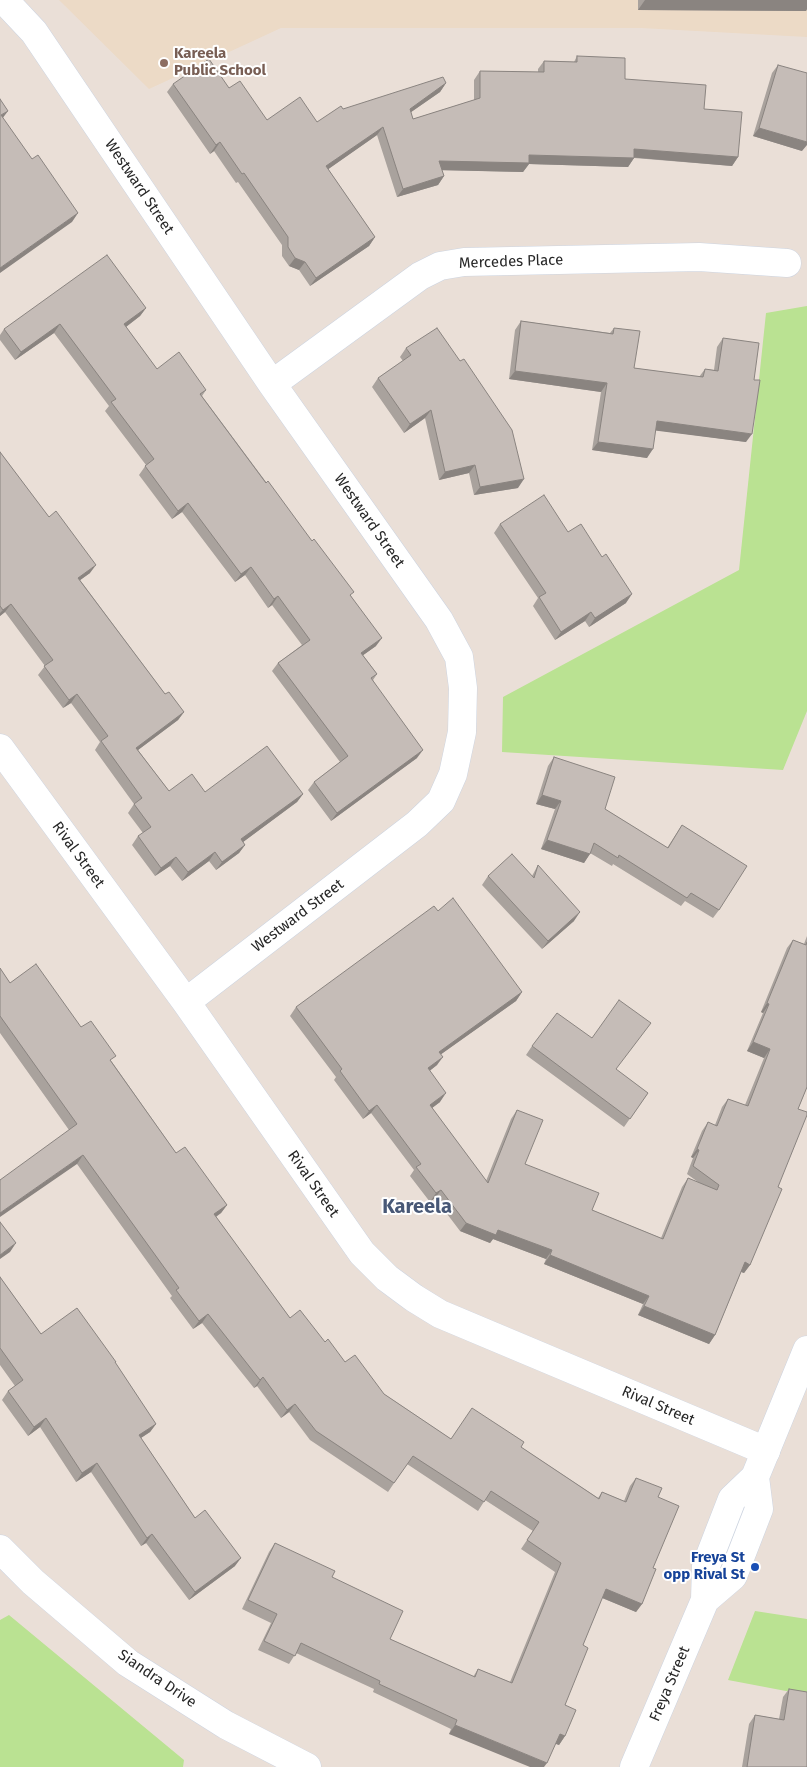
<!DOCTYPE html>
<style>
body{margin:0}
canvas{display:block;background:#eadfd7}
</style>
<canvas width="807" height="1767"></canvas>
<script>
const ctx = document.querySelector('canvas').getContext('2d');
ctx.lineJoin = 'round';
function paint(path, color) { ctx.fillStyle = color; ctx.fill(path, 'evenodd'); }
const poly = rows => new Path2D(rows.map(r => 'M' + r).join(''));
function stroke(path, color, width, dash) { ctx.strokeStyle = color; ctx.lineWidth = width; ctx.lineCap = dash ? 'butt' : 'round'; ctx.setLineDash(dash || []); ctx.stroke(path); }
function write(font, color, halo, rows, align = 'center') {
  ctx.font = font + ' "Fira Sans",sans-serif'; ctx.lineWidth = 4; ctx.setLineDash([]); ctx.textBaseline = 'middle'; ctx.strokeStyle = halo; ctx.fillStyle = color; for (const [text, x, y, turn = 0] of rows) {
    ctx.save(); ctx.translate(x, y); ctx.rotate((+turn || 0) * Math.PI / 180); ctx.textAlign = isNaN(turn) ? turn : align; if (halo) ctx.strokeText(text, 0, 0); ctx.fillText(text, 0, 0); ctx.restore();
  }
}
paint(poly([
 [59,0,807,0,807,37,641,28,281,28,149,89]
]), '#ecdac6');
paint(poly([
 [807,306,807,711,783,770,502,752,503,697,739,570,766,313],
 [755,1611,807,1619,807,1695,728,1680],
 [9,1615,184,1760,183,1767,0,1767,0,1620]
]), '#bae292');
const street = poly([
 [4,0,34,32,272,384,439,620,459,657,463,688,462,732,453,774,441,801,417,824,186,1002],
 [272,384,420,276,440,266,464,262,699,257,787,263],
 [0,748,186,1002,362,1253,387,1278,414,1298,440,1314,766,1451],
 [0,1549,33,1582,128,1663,226,1725,307,1767]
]);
const secondary = poly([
 [705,1600,733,1576,759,1509,755,1477],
 [634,1767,705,1600,706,1566,732,1499,755,1477,807,1350]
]);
stroke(street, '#cdd4e0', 29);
stroke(secondary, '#cdd4e0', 29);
stroke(street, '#fff', 28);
stroke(secondary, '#fff', 28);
paint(poly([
 [638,0,807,0,807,9,806,11,638,10],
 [577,56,625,79,704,109,738,157,732,166,634,158,628,167,529,164,523,172,442,170,444,176,438,185,397,197,377,135,328,169,375,237,369,246,310,286,299,270,289,266,282,256,282,245,238,182,236,183,214,151,210,154,167,92,173,84,229,88,267,120,317,122,343,109,446,83,440,92,411,112,413,119,474,100,474,80,480,71,538,72,538,69,544,61,574,62],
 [778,65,802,151,753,136,772,73],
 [146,308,140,316,126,327,157,369,206,390,202,396,351,596,376,646,363,655,377,674,373,680,417,758,331,821,308,790,314,782,340,762,272,671,278,663,302,645,272,605,268,608,245,575,235,582,182,512,172,519,139,475,146,465,105,411,109,406,54,333,15,360,0,340,0,335,4,329],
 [521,321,610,333,614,328,634,368,699,377,705,369,714,370,717,347,723,338,754,380,746,442,656,430,647,458,592,450,601,392,509,379,515,330],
 [406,348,518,488,474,495,469,473,439,480,425,418,404,433,372,387,378,378,403,361,400,357],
 [0,452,90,573,80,580,165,694,184,712,178,720,138,750,169,791,303,794,297,802,243,842,245,845,239,853,216,870,209,861,182,881,170,866,155,876,132,845,138,836,143,833,128,813,134,804,95,750,100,742,71,703,63,708,38,675,45,666,5,612,0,616],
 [500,524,568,532,626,603,589,627,585,621,555,640,533,606,538,598,494,533],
 [554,757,605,809,667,848,682,825,719,910,713,918,685,901,681,906,613,864,612,866,590,853,584,863,541,849,555,809,536,804,548,766],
 [538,865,574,921,542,949,482,885,488,876,532,876],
 [438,911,522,992,516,1001,441,1054,437,1065,429,1071,440,1102,432,1108,486,1181,511,1119,517,1110,525,1164,592,1210,661,1238,682,1187,688,1178,698,1182,687,1174,693,1158,691,1157,702,1131,708,1122,715,1125,722,1107,728,1099,745,1105,764,1058,747,1051,763,1013,761,1012,787,948,793,940,804,944,807,936,807,1087,798,1109,778,1187,750,1265,744,1273,741,1272,715,1335,709,1344,638,1315,643,1304,544,1264,546,1259,493,1239,490,1243,460,1231,435,1198,430,1202,410,1176,414,1170,371,1113,363,1119,334,1080,336,1077,290,1016,296,1007],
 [0,968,10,983,81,1027,112,1062,176,1153,227,1205,221,1213,216,1217,290,1318,325,1342,345,1362,384,1394,451,1439,521,1447,598,1498,602,1492,624,1501,630,1486,636,1478,658,1497,653,1568,642,1604,636,1612,602,1598,583,1645,565,1705,565,1736,559,1745,556,1744,449,1734,451,1729,373,1692,374,1689,296,1653,289,1664,258,1650,271,1623,242,1609,269,1552,275,1543,332,1577,390,1639,473,1677,478,1669,510,1682,555,1572,521,1549,533,1531,485,1500,478,1511,407,1464,388,1492,310,1440,289,1412,281,1418,257,1386,254,1388,202,1323,193,1329,170,1298,172,1296,77,1164,69,1130,0,1033],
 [532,1046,616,1070,648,1093,624,1127,526,1055],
 [0,1277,41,1334,115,1363,156,1424,150,1432,141,1438,195,1518,235,1566,189,1600,146,1543,141,1546,91,1472,76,1482,40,1427,28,1436,2,1400,8,1391,15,1386,0,1365],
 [789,1689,807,1767,742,1767,749,1724,755,1715,779,1719,783,1697]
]), '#a9a29d');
paint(poly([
 [645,0,807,0,807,9,806,11,638,10],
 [446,83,440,92,404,117,410,109],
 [8,111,2,119,1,115],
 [383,127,377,135,320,175,326,166],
 [759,128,807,142,807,145,802,151,753,136],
 [220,142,214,151,210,154,216,145],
 [634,149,738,157,732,166,628,157],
 [529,155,634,158,628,167,529,164,523,172,433,170,439,161],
 [444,176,438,185,397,197,403,189],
 [78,213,72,222,0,273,0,268],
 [375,237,369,246,310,286,316,278],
 [295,258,305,262,299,270,289,266],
 [146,308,140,316,118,333,124,324],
 [60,324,54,333,15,360,21,352],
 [515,371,607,383,601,392,509,379],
 [431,410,425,418,404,433,410,424],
 [657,421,752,434,746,442,651,430],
 [598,442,653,449,647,458,592,450],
 [475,465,469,473,439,480,445,472],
 [524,479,518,488,474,495,480,487],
 [188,503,182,512,172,519,178,511],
 [96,565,90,573,72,586,78,578],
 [251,567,245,575,235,582,241,574],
 [632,594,626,603,589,627,595,618],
 [278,596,272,605,268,608,274,599],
 [11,604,5,612,0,616,0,613,3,610],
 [591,612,585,621,555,640,561,632],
 [382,638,376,646,355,661,361,653],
 [77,694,71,703,63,708,69,700],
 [184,712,178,720,130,756,136,748],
 [423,750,417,758,331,821,337,813],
 [303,794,297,802,235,848,241,839],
 [542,795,561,801,555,809,536,804],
 [547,840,590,854,584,863,541,849],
 [245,845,239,853,216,870,222,862],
 [215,852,209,861,182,881,188,872],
 [176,857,170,866,155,876,161,868],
 [580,912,574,921,542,949,548,941],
 [522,992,516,1001,433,1060,439,1052],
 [767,1003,769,1004,763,1013,761,1012],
 [753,1042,770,1049,764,1058,747,1051],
 [443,1057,437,1065,422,1077,428,1068],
 [446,1093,440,1102,424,1114,430,1105],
 [377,1105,371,1113,363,1119,369,1111],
 [697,1149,699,1150,693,1158,691,1157],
 [83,1155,77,1164,0,1217,0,1213],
 [441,1190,435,1198,430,1202,436,1193],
 [227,1205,221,1213,208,1222,214,1214],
 [466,1223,498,1230,552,1250,546,1259,493,1239,490,1243,460,1231],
 [16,1243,10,1252,0,1259,0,1255],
 [550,1255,649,1296,643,1304,544,1264],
 [745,1262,750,1265,744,1273,739,1271],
 [644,1306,715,1335,709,1344,638,1315],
 [208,1314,202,1323,193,1329,199,1321],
 [263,1377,257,1386,254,1388,260,1380],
 [295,1404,289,1412,281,1418,287,1410],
 [46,1418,40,1427,28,1436,34,1427],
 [156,1424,150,1432,133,1443,139,1435],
 [97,1463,91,1472,76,1482,82,1473],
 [152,1534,146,1543,141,1546,147,1538],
 [241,1558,235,1566,189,1600,195,1592],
 [606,1589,642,1604,636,1612,600,1597],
 [455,1725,547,1763,544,1767,530,1767,449,1734],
 [560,1734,565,1736,559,1745,554,1743]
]), '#8a8480');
const building = poly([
 [577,56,625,58,625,79,706,85,704,109,742,112,738,157,634,149,634,158,529,155,529,163,439,161,444,176,403,189,383,127,326,166,375,237,316,278,305,262,295,258,288,247,288,237,244,173,242,174,220,142,216,145,173,84,209,59,229,88,240,81,267,120,300,97,317,122,341,106,343,109,443,77,446,83,410,109,413,119,480,98,480,71,544,72,544,61,577,62,577,56],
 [778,65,807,73,807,142,759,128,778,65],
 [0,99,8,111,1,115,32,159,38,155,78,213,0,268,0,99],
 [107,255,146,308,124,324,157,369,179,352,206,390,200,394,266,483,268,481,312,541,314,539,354,592,350,595,382,638,361,653,377,674,371,678,423,750,337,813,314,782,348,756,278,663,310,640,278,596,274,599,251,567,241,574,188,503,178,511,145,466,154,459,111,402,116,399,60,324,21,352,4,329,107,255],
 [521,321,613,334,614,328,640,331,634,368,703,377,705,369,718,371,723,338,759,343,754,380,760,380,752,434,657,421,653,449,598,442,607,383,515,371,521,321],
 [437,328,460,361,464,359,512,430,524,479,480,487,475,465,445,472,431,410,410,424,378,378,411,355,406,348,437,328],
 [0,452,49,517,56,511,96,565,78,578,165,694,169,692,184,712,136,748,169,791,192,774,205,792,267,746,303,794,241,839,245,845,222,862,215,852,188,872,176,857,161,868,138,836,151,827,134,804,142,798,101,741,108,736,77,694,69,700,44,666,53,660,11,604,3,610,0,606,0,452],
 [544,495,568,532,581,524,602,557,606,554,632,594,595,618,591,612,561,632,539,597,546,593,500,524,544,495],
 [554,757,615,777,605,809,668,848,682,825,747,866,719,910,691,893,687,898,619,855,618,858,594,843,590,854,547,840,561,801,542,795,554,757],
 [512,854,534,878,538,865,580,912,548,941,488,876,512,854],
 [453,898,522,992,439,1052,443,1057,428,1068,446,1093,430,1105,488,1183,517,1110,543,1120,525,1164,599,1193,592,1210,663,1239,688,1178,717,1190,719,1185,693,1166,699,1150,697,1149,708,1122,717,1126,728,1099,748,1106,770,1049,753,1042,769,1004,767,1003,793,940,806,945,807,942,807,1087,798,1109,807,1112,807,1115,778,1187,782,1189,750,1265,745,1262,715,1335,644,1306,649,1296,550,1255,552,1250,498,1230,496,1235,466,1223,441,1190,436,1193,416,1167,421,1164,377,1105,369,1111,340,1071,342,1069,296,1007,434,906,438,911,453,898],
 [36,964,81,1027,91,1021,116,1056,110,1060,176,1153,185,1147,227,1205,214,1214,290,1318,300,1310,325,1342,328,1339,345,1362,355,1355,384,1394,451,1439,472,1408,524,1442,521,1447,599,1499,602,1492,626,1502,636,1478,662,1488,658,1497,679,1506,653,1568,656,1569,642,1604,606,1589,583,1645,588,1648,565,1705,576,1710,565,1736,560,1734,547,1763,455,1725,457,1720,379,1684,380,1681,301,1643,295,1656,264,1641,277,1614,248,1600,275,1543,335,1571,332,1577,403,1611,390,1639,475,1677,478,1669,512,1683,561,1563,527,1540,539,1522,491,1491,484,1502,413,1456,394,1483,316,1431,295,1404,287,1410,263,1377,260,1380,208,1314,199,1321,176,1290,179,1288,83,1155,0,1213,0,1180,77,1124,0,1016,0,968,10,983,36,964],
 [619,1000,651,1023,616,1069,648,1093,630,1119,532,1046,557,1013,592,1038,619,1000],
 [0,1222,16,1243,0,1255,0,1222],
 [0,1277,41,1334,77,1308,116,1362,115,1362,156,1424,139,1435,195,1518,205,1510,241,1558,195,1592,152,1534,147,1538,97,1463,82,1473,46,1418,34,1427,8,1391,23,1380,0,1348,0,1277],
 [789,1689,807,1692,807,1767,747,1767,755,1715,784,1720,789,1689]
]);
paint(building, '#c5bcb7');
stroke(building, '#8a8480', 1);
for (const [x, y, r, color] of [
 [164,63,5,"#8d6e63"],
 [755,1567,5,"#1a4fb4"]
]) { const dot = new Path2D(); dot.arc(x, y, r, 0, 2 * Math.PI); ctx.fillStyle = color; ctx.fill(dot); stroke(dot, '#fff', 2); }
write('bold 15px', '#785e54', '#fff', [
 ["Kareela",174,54],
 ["Public School",174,71]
], 'left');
write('15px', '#272727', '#fff', [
 ["Westward Street",139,187,56],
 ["Mercedes Place",511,262,-2],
 ["Westward Street",369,521,55],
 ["Rival Street",78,855,54],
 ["Westward Street",298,916,-37],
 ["Rival Street",313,1184,55],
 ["Rival Street",658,1406,23],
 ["Siandra Drive",157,1679,34],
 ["Freya Street",670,1684,-67]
]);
write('bold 15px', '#164399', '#fff', [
 ["Freya St",745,1558],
 ["opp Rival St",745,1575]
], 'right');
write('bold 20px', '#485876', '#fff', [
 ["Kareela",417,1207]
]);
</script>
